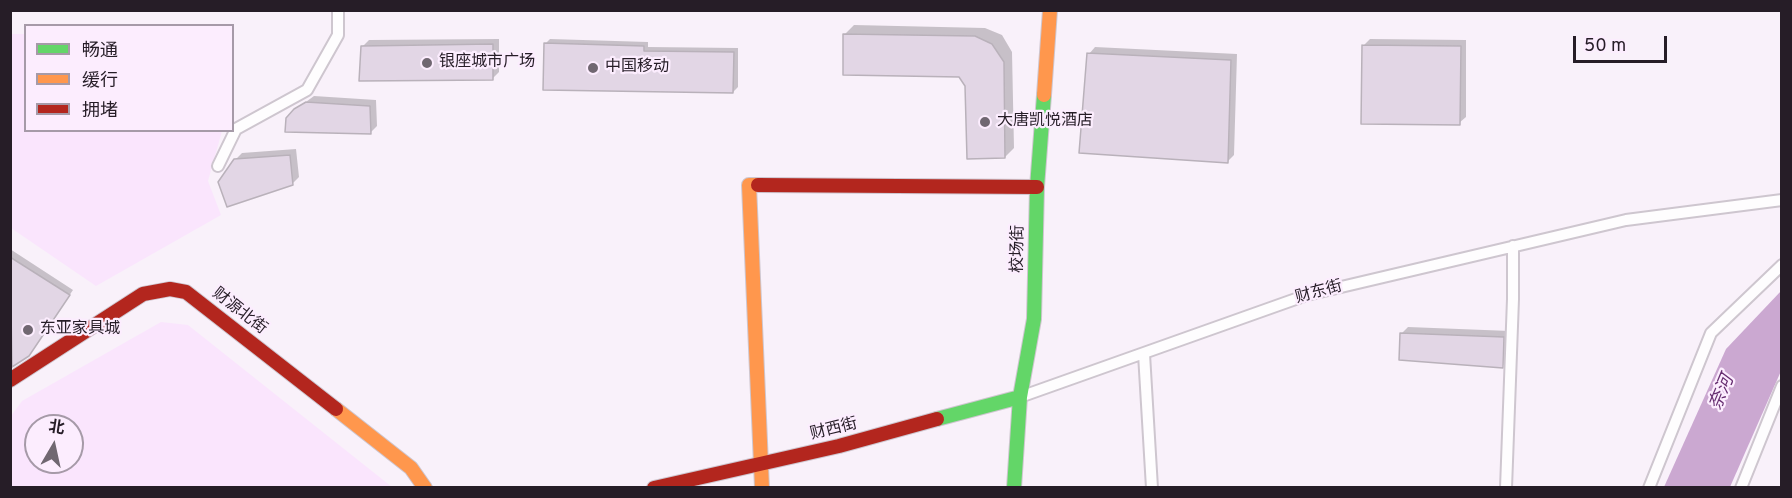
<!DOCTYPE html>
<meta charset="utf-8">
<style>
body{margin:0}
#map{position:relative;width:1792px;height:498px;overflow:hidden;background:#f9f1fa;font-family:Overpass,"Noto Sans SC",sans-serif}
canvas{display:block}
.frame{position:absolute;inset:0;border:12px solid #261d27;pointer-events:none}
.legend{position:absolute;left:24px;top:24px;width:210px;height:108px;box-sizing:border-box;background:#fcedfe;border:2px solid #a69aa8;margin:0;padding:8px 10px;list-style:none;font-size:18px;color:#261d27}
.legend li{display:flex;align-items:center;gap:12px;height:30px}
.legend b{width:30px;border:2px solid #a69aa8}
.north{position:absolute;left:24px;top:414px;width:60px;height:60px;box-sizing:border-box;background:#fcedfe;border:2px solid #a69aa8;border-radius:50%;rotate:9deg;font-size:16px;font-weight:700;line-height:24px;text-align:center;color:#261d27}
.north::after{content:'';display:block;margin:auto;width:21px;height:27px;background:#706771;clip-path:polygon(50% 0,100% 100%,50% 72%,0 100%)}
.scale{position:absolute;left:1573px;top:36px;width:94px;height:27px;box-sizing:border-box;border:3px solid #261d27;border-top:0;padding-left:8px;font-size:18px;line-height:21px;white-space:nowrap;color:#261d27;-webkit-text-stroke:4px #fcedfe;paint-order:stroke}
</style>
<div id="map">
<canvas width="1792" height="498"></canvas>
<div class="frame"></div>
<ul class="legend">
<li><b style="height:8px;background:#63d668"></b>畅通</li>
<li><b style="height:8px;background:#ff974d"></b>缓行</li>
<li><b style="height:8px;background:#b3261e"></b>拥堵</li>
</ul>
<div class="north">北</div>
<div class="scale">50 m</div>
</div>
<script>
const ctx = document.querySelector('canvas').getContext('2d');
ctx.lineJoin = 'round';
function paint(path, color) { ctx.fillStyle = color; ctx.fill(path, 'evenodd'); }
const poly = rows => new Path2D(rows.map(r => 'M' + r).join(''));
function stroke(path, color, width, dash) { ctx.strokeStyle = color; ctx.lineWidth = width; ctx.lineCap = dash ? 'butt' : 'round'; ctx.setLineDash(dash || []); ctx.stroke(path); }
function write(font, color, halo, rows, align = 'center') {
  ctx.font = font + ' Overpass,"Noto Sans SC",sans-serif'; ctx.lineWidth = 4.5; ctx.setLineDash([]); ctx.textBaseline = 'middle'; ctx.strokeStyle = halo; ctx.fillStyle = color; for (const [text, x, y, turn = 0] of rows) {
    ctx.save(); ctx.translate(x, y); ctx.rotate((+turn || 0) * Math.PI / 180); ctx.textAlign = isNaN(turn) ? turn : align; if (halo) ctx.strokeText(text, 0, 0); ctx.fillText(text, 0, 0); ctx.restore();
  }
}
paint(poly([
 [10,34,25,34,26,130,222,131,208,181,221,215,96,286,11,228],
 [161,322,188,325,392,487,11,487,11,416,22,401],
 [36,426,72,426,72,462,36,462]
]), '#fae5fd');
paint(poly([
 [1781,291,1781,371,1730,487,1664,487,1726,349]
]), '#cba8d1');
paint(poly([
 [854,25,985,28,1002,35,1012,52,1014,148,1005,157,960,76,845,34],
 [499,39,499,72,492,79,363,46,369,40],
 [550,39,648,42,648,47,738,48,738,87,733,92,545,44],
 [1370,39,1466,40,1466,117,1459,123,1363,46],
 [1095,47,1237,54,1234,155,1227,162,1089,54],
 [314,96,376,100,377,126,370,133,295,110],
 [296,149,299,177,292,184,235,160,242,153],
 [10,249,73,290,33,349,12,365],
 [1408,327,1510,331,1509,360,1502,366,1402,333]
]), '#0003');
const building = poly([
 [843,34,975,36,992,44,1004,62,1005,158,967,159,965,86,959,77,843,75,843,34],
 [544,43,644,46,644,51,734,52,733,93,543,90,544,43],
 [493,44,493,80,359,81,361,46,493,44],
 [1362,45,1461,46,1460,125,1361,124,1362,45],
 [1087,53,1231,60,1228,163,1079,153,1087,53],
 [306,102,370,106,371,134,285,132,286,118,294,109,306,102],
 [290,155,293,185,227,207,218,182,234,159,290,155],
 [10,257,70,295,29,356,12,367,10,257],
 [1400,333,1504,337,1503,368,1399,360,1400,333]
]);
paint(building, '#e2d6e5');
stroke(building, '#b9b1ba', 1.5);
const street = poly([
 [218,166,236,129,307,90,338,35,338,10],
 [1144,354,1152,488],
 [1020,397,1307,295,1626,220,1782,200],
 [1506,488,1513,299,1513,246],
 [1649,488,1711,333,1782,265],
 [1741,488,1782,386]
]);
const fast = poly([
 [937,419,1020,397],
 [1014,488,1020,397,1034,319,1037,187,1044,95]
]);
const slow = poly([
 [1044,95,1050,10],
 [758,185,749,185,762,488],
 [336,409,411,468,425,488]
]);
const jam = poly([
 [758,185,1037,187],
 [10,380,143,294,170,289,186,292,336,409],
 [654,488,839,446,937,419]
]);
stroke(street, '#cec6cf', 14);
stroke(fast, '#cec6cf', 16);
stroke(slow, '#cec6cf', 16);
stroke(jam, '#cec6cf', 16);
stroke(street, '#fefdfe', 10);
stroke(fast, '#63d668', 14);
stroke(slow, '#ff974d', 14);
stroke(jam, '#b3261e', 14);
for (const [x, y, r, color] of [
 [427,63,6,"#706771"],
 [593,68,6,"#706771"],
 [985,122,6,"#706771"],
 [28,330,6,"#706771"]
]) { const dot = new Path2D(); dot.arc(x, y, r, 0, 2 * Math.PI); ctx.fillStyle = color; ctx.fill(dot); stroke(dot, '#fcedfe', 2); }
write('16px', '#261d27', '#fcedfe', [
 ["银座城市广场",439,63],
 ["中国移动",605,68],
 ["大唐凯悦酒店",997,122],
 ["东亚家具城",40,330]
], 'left');
write('16px', '#261d27', '#fcedfe', [
 ["校场街",1019,249,-89],
 ["财东街",1319,293,-15],
 ["财源北街",239,312,38],
 ["财西街",834,430,-14]
]);
write('italic 18px', '#672f71', '#fcedfe', [
 ["奈河",1723,393,-67]
]);
</script>
